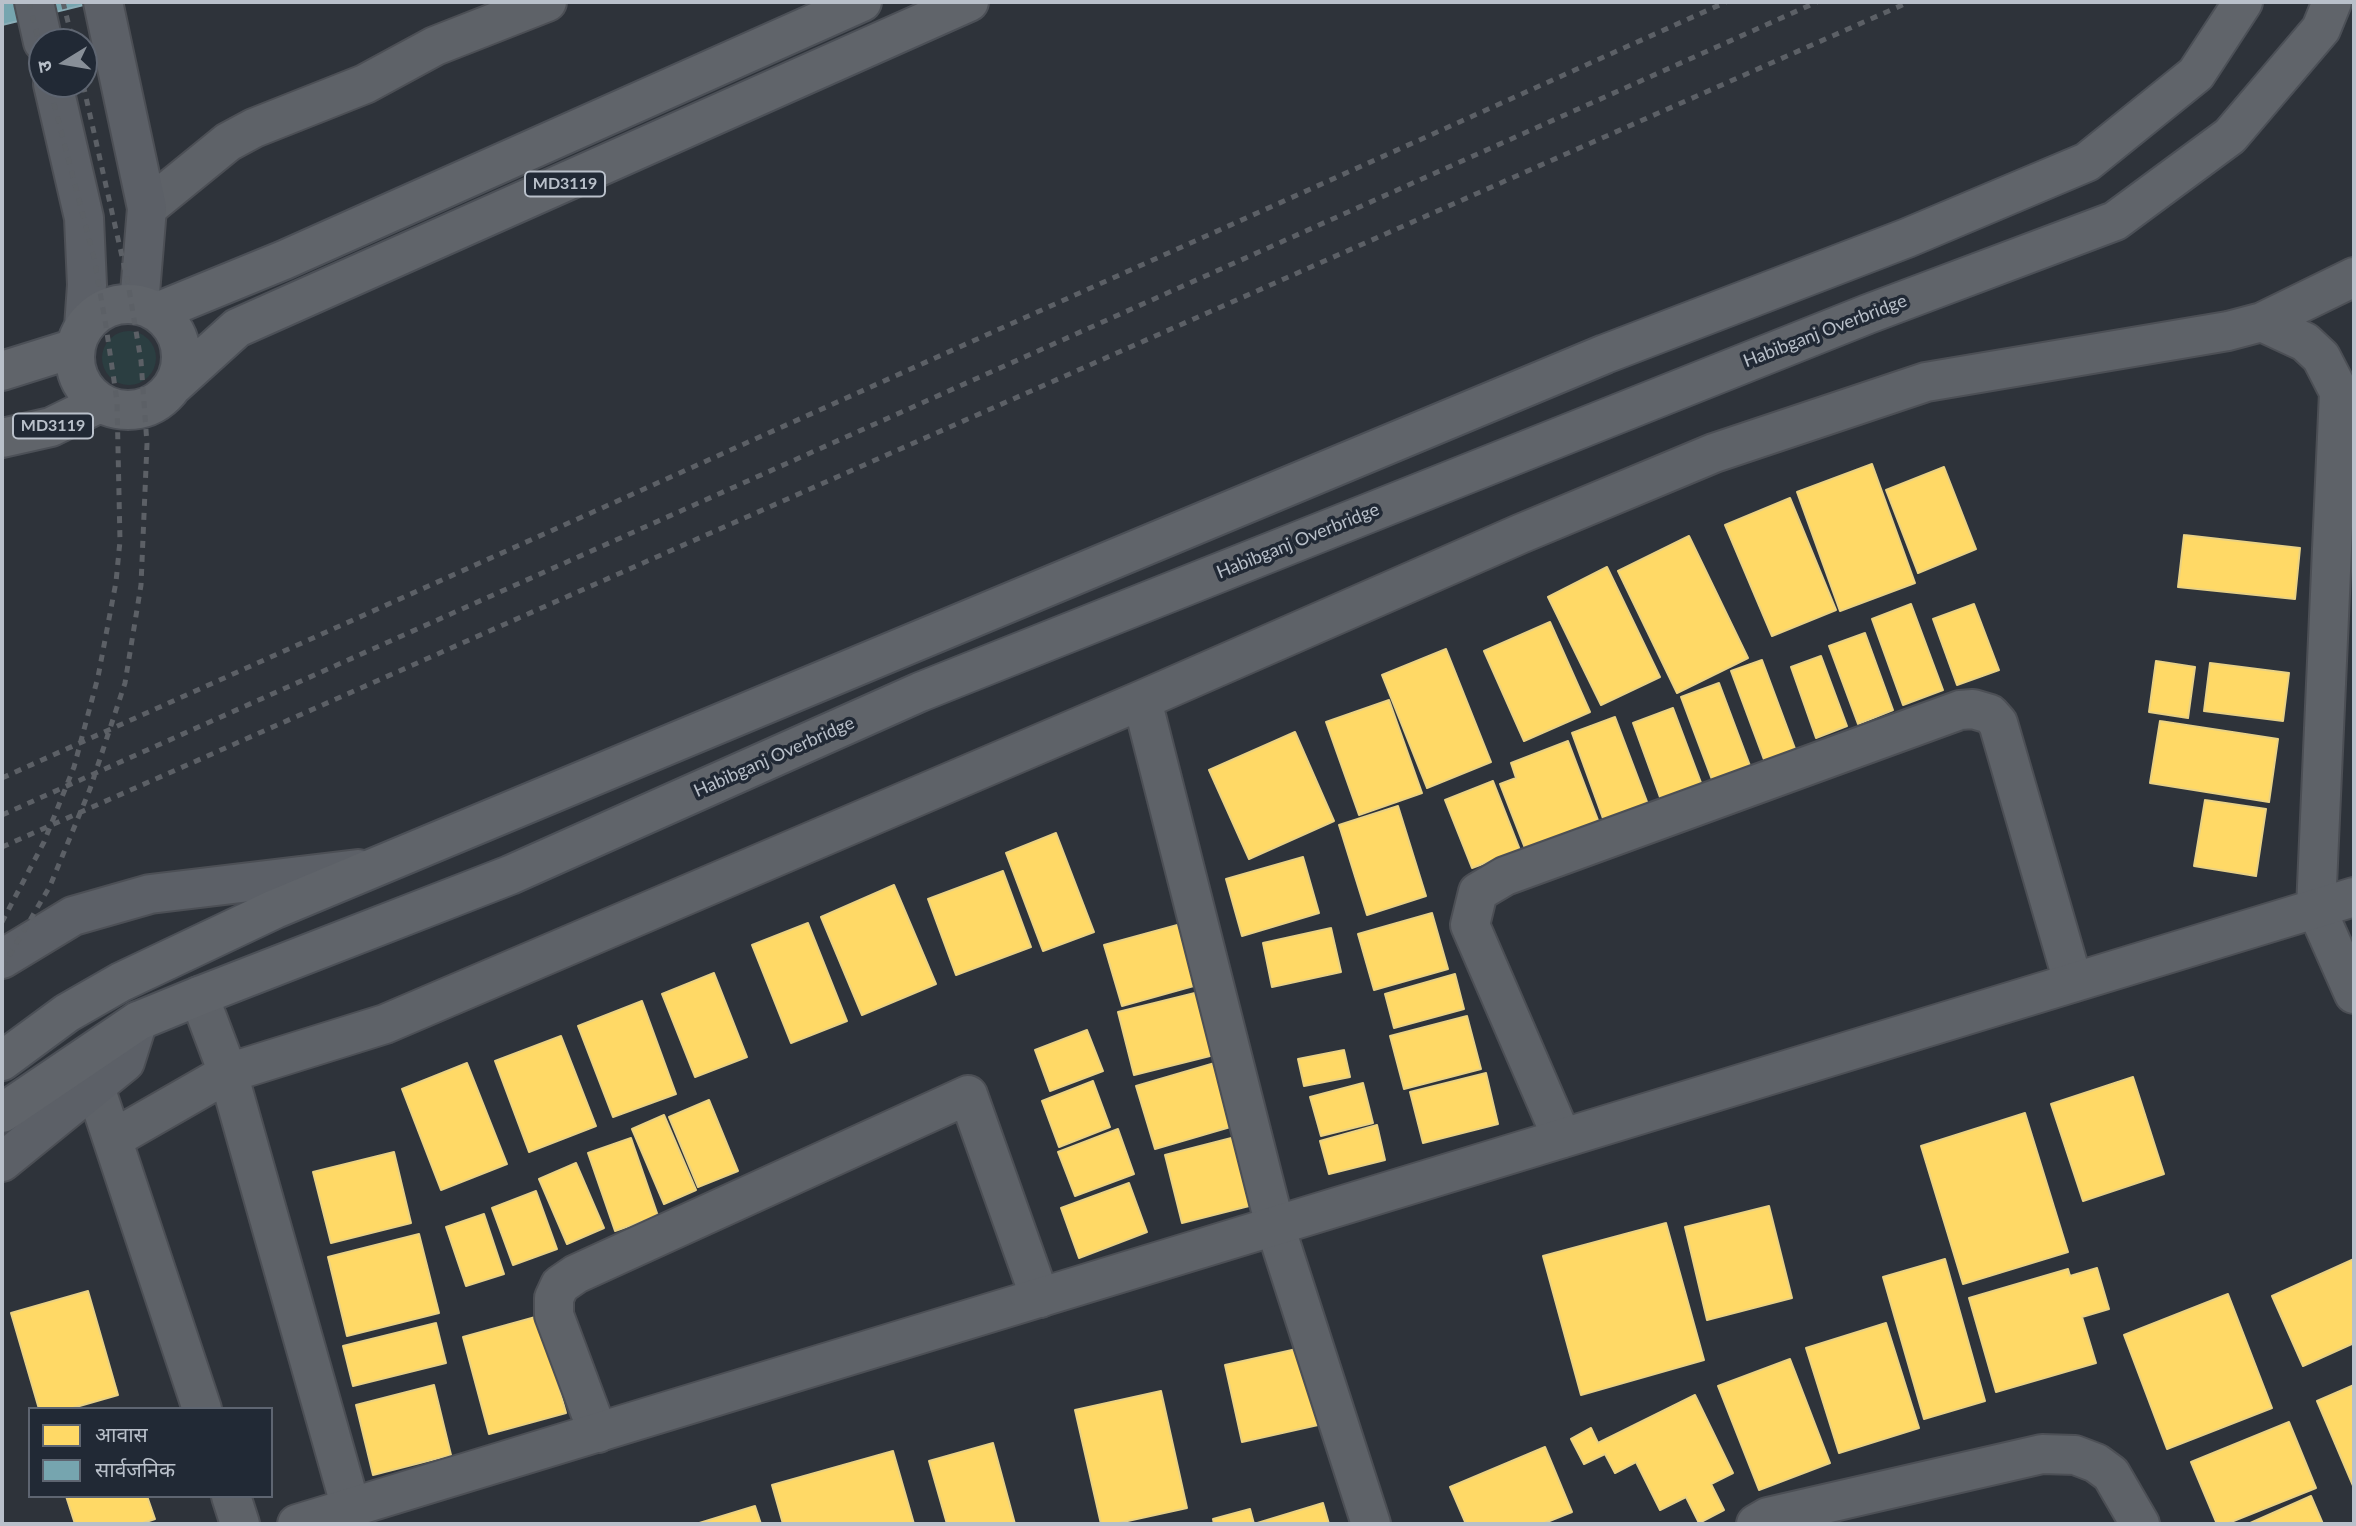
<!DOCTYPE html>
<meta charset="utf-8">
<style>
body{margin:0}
#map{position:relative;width:2356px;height:1526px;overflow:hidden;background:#2e333a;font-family:Lato,"Noto Sans Devanagari",sans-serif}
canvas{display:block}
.frame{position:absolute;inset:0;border:4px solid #b9c0ca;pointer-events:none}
.legend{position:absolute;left:28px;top:1407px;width:245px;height:91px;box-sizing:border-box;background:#212935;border:2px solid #5e6571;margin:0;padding:9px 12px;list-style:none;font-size:21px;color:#b9c0ca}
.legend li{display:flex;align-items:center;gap:14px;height:35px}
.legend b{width:35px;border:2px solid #5e6571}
.north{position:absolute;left:28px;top:28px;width:70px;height:70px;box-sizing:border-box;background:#212935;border:2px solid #5e6571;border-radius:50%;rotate:259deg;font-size:19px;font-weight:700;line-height:28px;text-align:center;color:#b9c0ca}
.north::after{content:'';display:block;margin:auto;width:24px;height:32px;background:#888f98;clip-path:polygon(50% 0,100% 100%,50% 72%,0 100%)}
</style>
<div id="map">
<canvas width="2356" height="1526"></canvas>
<div class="frame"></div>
<ul class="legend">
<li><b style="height:19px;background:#ffd966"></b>आवास</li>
<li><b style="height:19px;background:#76a5af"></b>सार्वजनिक</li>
</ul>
<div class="north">उ</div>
</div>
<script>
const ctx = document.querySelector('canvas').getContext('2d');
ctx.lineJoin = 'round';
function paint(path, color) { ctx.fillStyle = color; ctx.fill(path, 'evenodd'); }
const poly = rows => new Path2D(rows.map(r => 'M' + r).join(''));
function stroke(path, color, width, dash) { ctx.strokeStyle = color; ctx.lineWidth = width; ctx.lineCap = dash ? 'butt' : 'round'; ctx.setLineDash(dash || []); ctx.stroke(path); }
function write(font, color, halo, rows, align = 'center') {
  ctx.font = font + ' Lato,sans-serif'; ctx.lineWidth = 7; ctx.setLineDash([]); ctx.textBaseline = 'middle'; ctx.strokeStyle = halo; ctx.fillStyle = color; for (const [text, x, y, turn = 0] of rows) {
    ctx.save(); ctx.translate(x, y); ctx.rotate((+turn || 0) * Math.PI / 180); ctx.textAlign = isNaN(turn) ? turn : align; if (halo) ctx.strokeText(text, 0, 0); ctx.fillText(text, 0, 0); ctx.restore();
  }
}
paint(poly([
 '102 358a27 27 0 1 1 54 0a27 27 0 1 1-54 0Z'
]), '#2b3e41');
const homes = poly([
 [1872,464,1915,583,1840,611,1797,492,1872,464],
 [1944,467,1976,549,1918,573,1886,490,1944,467],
 [1790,498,1836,610,1772,636,1725,525,1790,498],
 [2184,535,2300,548,2295,599,2178,587,2184,535],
 [1689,536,1748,658,1677,693,1618,571,1689,536],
 [1607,567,1660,677,1601,705,1548,597,1607,567],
 [1911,604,1943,690,1903,705,1872,619,1911,604],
 [1974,604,1999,670,1957,685,1933,619,1974,604],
 [1550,622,1590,712,1524,741,1484,651,1550,622],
 [1865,633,1893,710,1858,724,1829,646,1865,633],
 [1446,649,1491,762,1427,788,1382,675,1446,649],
 [1821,656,1847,726,1816,738,1791,667,1821,656],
 [1762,660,1797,754,1766,765,1731,671,1762,660],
 [2156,661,2195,667,2188,718,2149,712,2156,661],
 [2210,663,2289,673,2283,721,2204,711,2210,663],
 [1719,683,1755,779,1717,793,1681,697,1719,683],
 [1389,700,1422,793,1359,815,1326,722,1389,700],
 [1673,708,1706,796,1665,811,1633,723,1673,708],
 [1615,717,1649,807,1605,824,1572,733,1615,717],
 [2160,721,2278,739,2269,802,2150,783,2160,721],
 [1295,732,1334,821,1249,859,1209,770,1295,732],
 [1568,741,1601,828,1528,856,1500,784,1516,778,1511,763,1568,741],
 [1493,781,1520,850,1472,868,1445,800,1493,781],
 [2205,800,2266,809,2256,876,2194,866,2205,800],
 [1398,806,1426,896,1367,915,1339,825,1398,806],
 [1056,833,1094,932,1043,951,1006,853,1056,833],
 [1303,857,1319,913,1242,936,1226,879,1303,857],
 [1003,871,1031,947,956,975,928,899,1003,871],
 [894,885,936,984,862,1015,821,917,894,885],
 [1432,913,1448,969,1374,990,1358,934,1432,913],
 [1192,921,1208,982,1122,1006,1104,945,1192,921],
 [808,923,847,1021,791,1043,752,945,808,923],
 [1331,928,1341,972,1272,987,1263,943,1331,928],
 [714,973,747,1057,695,1077,662,994,714,973],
 [1455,974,1464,1009,1394,1028,1385,994,1455,974],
 [1207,990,1222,1053,1134,1075,1118,1012,1207,990],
 [642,1001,676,1094,613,1117,578,1026,642,1001],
 [1467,1016,1481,1069,1404,1089,1390,1036,1467,1016],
 [1087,1030,1103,1071,1050,1091,1035,1050,1087,1030],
 [561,1036,596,1126,529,1152,495,1061,561,1036],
 [1344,1050,1350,1077,1304,1086,1298,1059,1344,1050],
 [1225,1060,1244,1123,1155,1149,1136,1086,1225,1060],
 [467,1063,507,1164,441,1190,402,1089,467,1063],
 [1486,1073,1498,1124,1423,1143,1410,1092,1486,1073],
 [2133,1077,2164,1174,2083,1201,2051,1104,2133,1077],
 [1093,1081,1110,1127,1059,1147,1042,1101,1093,1081],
 [1363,1083,1373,1123,1321,1136,1310,1097,1363,1083],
 [709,1100,738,1171,698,1187,669,1117,709,1100],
 [2025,1113,2068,1252,1963,1284,1921,1146,2025,1113],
 [664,1115,696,1190,664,1204,632,1129,664,1115],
 [1377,1125,1385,1160,1329,1174,1320,1141,1377,1125],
 [1118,1129,1134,1174,1075,1196,1058,1152,1118,1129],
 [1243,1135,1261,1203,1182,1223,1165,1155,1243,1135],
 [631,1138,658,1216,615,1231,588,1153,631,1138],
 [394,1152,411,1223,331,1243,313,1172,394,1152],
 [576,1163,604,1228,567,1244,539,1179,576,1163],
 [1129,1183,1147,1232,1079,1258,1061,1208,1129,1183],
 [536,1191,557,1249,513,1265,492,1208,536,1191],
 [1769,1206,1792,1298,1707,1320,1685,1227,1769,1206],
 [484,1214,504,1274,466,1286,446,1227,484,1214],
 [1666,1223,1704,1360,1581,1395,1543,1256,1666,1223],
 [419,1234,439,1313,347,1336,328,1257,419,1234],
 [1945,1259,1985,1401,1924,1419,1883,1277,1945,1259],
 [2354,1259,2354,1343,2303,1366,2272,1296,2354,1259],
 [2097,1268,2109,1309,2082,1317,2096,1363,1996,1392,1969,1298,2068,1269,2070,1276,2097,1268],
 [88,1291,118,1395,69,1409,39,1409,11,1313,88,1291],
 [2228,1294,2272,1408,2167,1449,2124,1335,2228,1294],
 [539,1316,566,1413,489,1434,463,1337,539,1316],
 [436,1323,446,1363,353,1386,343,1346,436,1323],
 [1886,1323,1919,1428,1839,1453,1806,1348,1886,1323],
 [1301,1348,1318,1425,1242,1442,1225,1365,1301,1348],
 [1790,1359,1830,1463,1759,1490,1718,1386,1790,1359],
 [434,1385,451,1455,373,1475,356,1405,434,1385],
 [2354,1385,2354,1488,2317,1401,2354,1385],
 [1161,1391,1187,1508,1114,1524,1101,1524,1075,1410,1161,1391],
 [1695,1395,1733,1473,1711,1484,1724,1510,1699,1523,1686,1497,1660,1510,1636,1462,1615,1473,1605,1454,1584,1464,1571,1439,1591,1428,1598,1443,1695,1395],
 [2289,1422,2316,1488,2226,1524,2217,1524,2191,1462,2289,1422],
 [993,1443,1015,1524,947,1524,929,1461,993,1443],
 [1545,1447,1572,1512,1542,1524,1466,1524,1450,1487,1545,1447],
 [893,1451,914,1524,783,1524,772,1485,893,1451],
 [66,1496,147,1496,155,1519,140,1524,75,1524,66,1496],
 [2311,1496,2323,1524,2248,1524,2311,1496],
 [1323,1503,1329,1524,1214,1524,1213,1519,1250,1509,1254,1524,1323,1503],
 [755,1506,761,1524,696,1524,755,1506]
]);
paint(homes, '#ffd966');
stroke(homes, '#ead284', 2);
const public = poly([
 [2,2,96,2,2,25,2,2]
]);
paint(public, '#76a5af');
stroke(public, '#8aadb7', 2);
const minor = poly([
 [147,208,228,142,254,128,365,84,435,46,547,2],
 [2262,322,2305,342,2321,357,2339,392,2316,908,2354,994],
 [1142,700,1275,1226,1371,1524],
 [199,996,228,1073,351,1508],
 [95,1087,202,1409],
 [1562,1138,1470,925,1478,892,1505,876,1960,710,1973,709,1990,714,1998,723,2073,982],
 [113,1139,228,1073,385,1024,1142,700,1520,534,1714,453,1926,382,2228,331,2262,322,2354,277],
 [598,1433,554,1315,554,1298,560,1285,576,1274,968,1095,1040,1298],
 [231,1496,240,1524],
 [1756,1524,1768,1517,2042,1454,2075,1455,2096,1463,2111,1474,2140,1524]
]);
const tertiary = poly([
 [297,1524,2354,897]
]);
const secondary = poly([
 [34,2,43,42],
 [103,2,147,208,139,305],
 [53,84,84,218,87,285,84,327],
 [2,959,73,916,150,894,358,869],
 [2,1162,125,1062,138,1021]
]);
const primary = poly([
 '75 357a53 53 0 1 1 106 0a53 53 0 1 1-106 0Z',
 [157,312,284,260,862,2],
 [2,371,75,348],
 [174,385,237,328,969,2],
 [2,438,51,427,100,403],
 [2,1061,67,1013,121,982,275,909,1605,354,1907,238,2087,162,2196,74,2243,2],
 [2,1113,138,1021,199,996,510,875,920,692,1868,314,2115,221,2230,136,2321,29,2332,2]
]);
stroke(minor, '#4c4f55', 42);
stroke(tertiary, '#4c4f55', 42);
stroke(secondary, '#4c4f55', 42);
stroke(primary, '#4c5057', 42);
stroke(minor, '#5e6268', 38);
stroke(tertiary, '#5e6268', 38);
stroke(secondary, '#5c6067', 38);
stroke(primary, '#60646a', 38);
stroke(poly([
 [29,2,42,55],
 [63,2,73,42],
 [2,778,1726,2],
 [2,815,1817,2],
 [2,847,1909,2],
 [2,922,44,842,74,767,98,677,116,582,120,541,117,401,106,326,94,258,49,84],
 [2,968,50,886,90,789,125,683,141,585,147,444,141,361,128,283,83,84]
]), '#5c6066', 5, [7, 7]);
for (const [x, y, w] of [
 [565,184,80],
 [53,426,80]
]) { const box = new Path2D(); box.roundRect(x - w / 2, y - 12.5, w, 25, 5); ctx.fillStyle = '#212935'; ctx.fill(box); stroke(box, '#b9c0ca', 2); }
write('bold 16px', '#b9c0ca', null, [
 ["MD3119",565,184],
 ["MD3119",53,426]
]);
write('18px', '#b9c0ca', '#212935', [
 ["Habibganj Overbridge",1825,331,-21],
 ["Habibganj Overbridge",1298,541,-22],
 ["Habibganj Overbridge",774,757,-24]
]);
</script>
